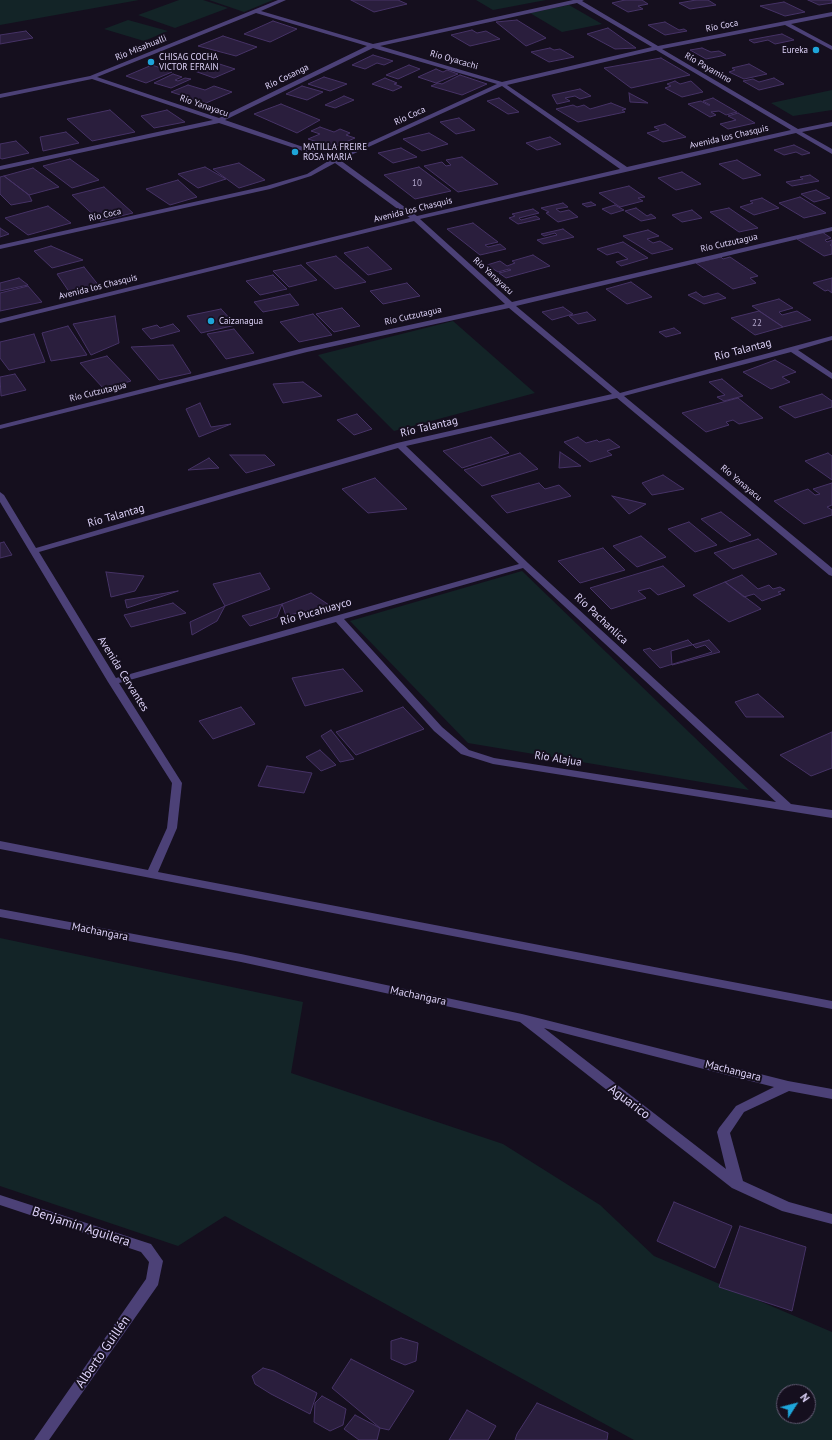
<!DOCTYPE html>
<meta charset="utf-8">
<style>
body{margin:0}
#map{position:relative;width:832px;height:1440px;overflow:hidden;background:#150f1e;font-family:"PT Sans",sans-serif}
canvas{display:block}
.north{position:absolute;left:776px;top:1384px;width:40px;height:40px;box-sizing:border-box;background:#150f1e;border:1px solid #655d76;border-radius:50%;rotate:54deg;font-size:11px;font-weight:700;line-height:16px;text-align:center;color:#ded3f9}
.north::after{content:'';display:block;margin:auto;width:14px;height:18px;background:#1ea5d9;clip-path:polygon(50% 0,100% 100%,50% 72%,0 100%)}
</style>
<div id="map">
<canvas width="832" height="1440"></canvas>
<div class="north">N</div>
</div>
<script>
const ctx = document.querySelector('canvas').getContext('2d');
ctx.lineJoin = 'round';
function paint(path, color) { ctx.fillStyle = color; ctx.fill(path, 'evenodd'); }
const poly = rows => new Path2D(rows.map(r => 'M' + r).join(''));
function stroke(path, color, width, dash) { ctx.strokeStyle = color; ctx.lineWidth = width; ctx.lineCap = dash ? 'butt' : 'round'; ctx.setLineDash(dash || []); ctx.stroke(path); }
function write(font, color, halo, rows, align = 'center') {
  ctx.font = font + ' "PT Sans",sans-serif'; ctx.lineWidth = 4; ctx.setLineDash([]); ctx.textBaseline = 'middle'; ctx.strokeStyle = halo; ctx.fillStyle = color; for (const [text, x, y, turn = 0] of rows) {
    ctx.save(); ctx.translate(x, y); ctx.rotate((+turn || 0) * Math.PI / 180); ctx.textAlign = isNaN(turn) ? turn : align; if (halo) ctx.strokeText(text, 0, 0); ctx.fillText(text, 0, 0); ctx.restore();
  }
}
paint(poly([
 [0,0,139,0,0,25],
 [179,0,203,0,228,8,175,28,138,15],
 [209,0,273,0,244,12],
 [476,0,546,0,493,10],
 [569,5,602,24,562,32,530,13],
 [128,20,168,31,144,41,104,29],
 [832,90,832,110,793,116,771,103],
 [453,321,535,393,394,431,318,355],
 [522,571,749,790,468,743,350,621],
 [0,938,303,1002,291,1073,503,1144,600,1205,654,1256,832,1332,832,1440,634,1440,225,1216,178,1246,0,1186],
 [784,1392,808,1392,808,1416,784,1416]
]), '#132427');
const building = poly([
 [351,0,398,0,407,4,374,12,351,0],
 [625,0,642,0,648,4,638,6,643,9,628,12,612,3,625,0],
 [696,0,708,0,716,5,690,9,679,3,696,0],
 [808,0,832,0,832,3,819,5,808,0],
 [784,2,805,12,785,16,760,6,784,2],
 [517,20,546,38,526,46,496,22,517,20],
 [273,21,297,29,270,42,244,34,273,21],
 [665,22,679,30,684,29,687,31,665,35,648,25,665,22],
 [608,28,636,48,615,49,587,34,608,28],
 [472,30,477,33,486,31,500,39,470,46,451,35,472,30],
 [26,31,33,38,0,44,0,35,26,31],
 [782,34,794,40,775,44,768,40,754,43,749,40,782,34],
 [223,36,257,47,236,56,198,46,223,36],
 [550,48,554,50,560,49,574,57,549,62,531,52,550,48],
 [702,48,711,52,719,51,726,55,706,59,690,50,702,48],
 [373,55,393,61,384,65,377,63,365,69,352,65,373,55],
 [661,58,690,75,631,88,604,68,661,58],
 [207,60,235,69,214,78,189,69,207,60],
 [749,64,767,74,744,79,729,72,735,70,732,68,749,64],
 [152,65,172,72,146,83,126,76,152,65],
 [409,65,420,69,398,79,386,75,409,65],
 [436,69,443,72,447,70,458,74,436,83,418,77,436,69],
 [173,74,182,77,175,80,178,81,185,78,191,79,171,88,154,83,173,74],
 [460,75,487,84,462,95,431,86,438,83,442,84,460,75],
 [324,77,347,84,330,91,308,84,324,77],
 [385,78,397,83,394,84,402,87,393,91,372,84,385,78],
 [774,78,784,84,759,90,743,81,753,79,759,82,774,78],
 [675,81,680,84,691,81,703,92,682,97,665,88,671,86,667,84,675,81],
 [188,85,205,90,214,86,232,92,206,103,171,92,188,85],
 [302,86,323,92,307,100,286,94,302,86],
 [580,89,591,96,580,99,575,96,565,98,570,101,557,104,552,95,580,89],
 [629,93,648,103,630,102,629,93],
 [344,96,354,100,335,108,325,105,344,96],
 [499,98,519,112,508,114,487,101,499,98],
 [713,98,737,112,726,115,719,111,711,112,716,115,710,117,688,104,701,101,708,105,710,105,703,101,713,98],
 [611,103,626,109,622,110,625,112,578,122,556,109,573,105,577,107,584,105,590,109,611,103],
 [281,104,320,120,297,133,254,114,281,104],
 [110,110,135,132,92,141,67,119,110,110],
 [167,110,185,122,154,128,141,116,167,110],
 [738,113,755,123,728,129,720,124,736,120,728,116,738,113],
 [459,118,475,130,456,134,440,122,459,118],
 [665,124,686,137,663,142,647,133,659,130,654,127,665,124],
 [320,127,334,132,340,129,350,133,346,135,355,138,334,147,308,139,320,134,311,131,320,127],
 [66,132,79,143,43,151,40,137,66,132],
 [429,133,448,144,422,151,403,139,429,133],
 [550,137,561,144,537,150,526,143,550,137],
 [16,141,29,153,2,159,0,158,0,144,16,141],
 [794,145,810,153,802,155,796,152,784,155,774,150,794,145],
 [401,148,417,157,393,163,378,153,401,148],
 [462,157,498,184,458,192,424,166,442,162,446,166,451,165,446,160,462,157],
 [70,159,99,180,72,188,43,166,70,159],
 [737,160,761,175,743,179,719,164,737,160],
 [239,163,265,180,239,188,213,169,239,163],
 [205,167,226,179,198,188,178,174,205,167],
 [419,167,451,191,415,199,384,175,419,167],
 [33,168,59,187,29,195,4,176,33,168],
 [682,172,701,184,676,190,658,178,682,172],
 [810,175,819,181,792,186,786,182,803,179,800,177,810,175],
 [4,176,29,195,32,201,11,205,0,194,0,177,4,176],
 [178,180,197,197,170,205,146,189,178,180],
 [629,186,645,197,638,198,643,201,620,207,599,193,629,186],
 [104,187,133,213,100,221,72,195,104,187],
 [816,190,830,198,814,202,801,194,816,190],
 [800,197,826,213,804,218,779,203,800,197],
 [762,198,779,208,754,215,740,207,753,203,750,201,762,198],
 [591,202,596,205,587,207,582,204,591,202],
 [563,203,568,207,556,209,560,212,569,210,578,217,558,222,546,213,549,212,541,208,563,203],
 [615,205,624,210,611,214,602,209,615,205],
 [48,206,71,223,28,235,5,218,48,206],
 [636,208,647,216,651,214,656,218,641,221,625,211,636,208],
 [729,208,758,228,739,232,710,212,729,208],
 [533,209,539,213,519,218,521,220,536,216,540,219,518,224,509,218,515,216,512,214,533,209],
 [692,210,702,218,682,222,672,215,692,210],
 [473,223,498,242,485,245,488,247,500,244,506,249,480,255,447,229,473,223],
 [0,228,9,234,0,237,0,228],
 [563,229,574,237,543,244,537,240,557,235,555,233,544,236,541,234,563,229],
 [648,230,659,236,647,239,653,243,660,241,673,249,652,254,623,236,648,230],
 [822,232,831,238,825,240,827,242,832,240,832,244,830,245,832,246,832,254,824,256,797,239,822,232],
 [623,242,648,258,621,266,616,262,628,259,618,252,607,255,597,249,623,242],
 [51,246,83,260,52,268,34,251,51,246],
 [368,247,392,269,368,275,344,253,368,247],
 [533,255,550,266,506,278,499,273,511,270,509,269,498,272,487,265,500,261,507,266,515,263,512,261,533,255],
 [336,256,366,282,335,289,306,263,336,256],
 [721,257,723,259,730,257,758,276,750,278,756,283,733,289,696,263,721,257],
 [301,265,317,280,289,287,273,271,301,265],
 [84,267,100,287,72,296,57,274,84,267],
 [273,275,287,289,260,295,246,281,273,275],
 [19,278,28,285,0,291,0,283,19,278],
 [832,278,832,293,828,290,825,291,813,283,832,278],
 [631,282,652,297,627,304,606,289,631,282],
 [407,283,420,296,383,304,370,291,407,283],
 [28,286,42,302,0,311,0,293,28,286],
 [696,292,703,297,718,293,726,298,704,304,688,295,696,292],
 [290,294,299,305,263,312,254,302,290,294],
 [779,299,793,308,779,312,782,315,797,311,811,320,783,327,752,306,779,299],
 [563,307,573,314,552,320,542,312,563,307],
 [342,308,360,326,334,332,316,314,342,308],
 [221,309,236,325,201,333,187,316,221,309],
 [759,311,783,327,755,335,731,318,759,311],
 [587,312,596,320,578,324,569,316,587,312],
 [313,314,332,335,299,342,280,322,313,314],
 [115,316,119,343,91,355,73,324,115,316],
 [173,324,180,331,151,339,142,329,157,325,160,328,173,324],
 [68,326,87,355,51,361,42,333,68,326],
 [674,328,681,333,666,337,659,332,674,328],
 [234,329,254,353,226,359,207,334,234,329],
 [34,334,45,362,9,370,0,358,0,342,34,334],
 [173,345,191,373,159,380,131,347,173,345],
 [107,356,131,381,104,389,80,363,107,356],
 [775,360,796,372,782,377,790,382,771,389,743,372,775,360],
 [15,374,26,390,1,396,0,377,15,374],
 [722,379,743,396,724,401,717,397,725,395,709,382,722,379],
 [303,382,322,396,283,403,273,384,303,382],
 [822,394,832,401,832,407,795,418,779,407,822,394],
 [738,398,763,418,739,424,733,420,726,422,729,425,706,432,682,413,738,398],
 [200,403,211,427,231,424,199,437,186,409,200,403],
 [357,414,372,429,354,435,337,420,357,414],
 [491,437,509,453,462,468,443,451,491,437],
 [578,437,586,443,597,440,599,442,609,439,620,447,607,451,612,455,590,462,564,442,578,437],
 [560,452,581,466,559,468,560,452],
 [520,453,538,469,482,486,464,470,520,453],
 [828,453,832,456,832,480,805,461,828,453],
 [230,455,265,455,275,465,246,473,230,455],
 [209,458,219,468,188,470,209,458],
 [663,475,684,489,652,495,642,483,663,475],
 [375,478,407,509,368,513,342,489,375,478],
 [539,483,545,489,559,485,571,496,507,513,491,496,539,483],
 [832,483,832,505,827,507,832,510,832,515,804,524,774,501,808,489,815,495,820,494,813,489,832,483],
 [612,496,646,504,629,514,612,496],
 [721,512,751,535,730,542,701,519,721,512],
 [689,522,717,545,695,552,668,529,689,522],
 [641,536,666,557,637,567,613,546,641,536],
 [758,539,777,554,733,569,714,553,758,539],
 [4,542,12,555,0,558,0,543,4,542],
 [603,548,625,570,580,583,558,561,603,548],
 [663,566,685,586,658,595,650,588,638,591,646,598,611,609,590,588,663,566],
 [106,572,144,576,135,591,111,597,106,572],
 [260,573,270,589,225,606,213,584,260,573],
 [742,575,758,589,769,585,773,589,780,587,785,590,778,592,781,594,762,601,754,594,744,597,725,582,742,575],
 [725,582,761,609,729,622,693,595,725,582],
 [178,591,127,608,125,600,178,591],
 [311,593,329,605,286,616,282,604,311,593],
 [173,603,186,613,131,627,124,615,173,603],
 [282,604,277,617,250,626,242,616,282,604],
 [225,606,217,621,192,635,190,622,225,606],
 [688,640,696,648,705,645,712,652,660,668,643,650,650,648,653,651,688,640],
 [709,640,720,652,672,665,671,651,709,640],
 [343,669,363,691,305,706,292,678,343,669],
 [758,694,784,717,746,717,735,702,758,694],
 [241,707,255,724,213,739,199,721,241,707],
 [403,707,424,729,356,755,336,732,403,707],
 [331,730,354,759,340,762,321,736,331,730],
 [832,732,832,768,811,776,780,755,832,732],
 [320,750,336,765,321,771,306,757,320,750],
 [267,766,312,773,304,793,258,786,267,766],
 [674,1202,732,1226,715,1268,657,1241,674,1202],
 [740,1226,806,1247,792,1311,719,1287,740,1226],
 [401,1338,418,1343,416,1361,405,1365,391,1359,391,1341,401,1338],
 [351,1359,414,1391,389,1430,380,1428,332,1388,351,1359],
 [263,1368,274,1371,317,1393,310,1414,271,1394,255,1384,252,1376,263,1368],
 [322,1396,346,1409,343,1425,330,1431,314,1422,315,1403,322,1396],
 [537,1403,608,1433,607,1440,515,1440,517,1434,537,1403],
 [467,1410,496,1426,488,1440,449,1440,467,1410],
 [355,1415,380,1428,377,1440,359,1440,344,1429,355,1415]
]);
paint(building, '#2a1e3d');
stroke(building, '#463366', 1);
paint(poly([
 [278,0,286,0,261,11,373,44,573,0,584,0,582,1,658,46,832,12,832,16,791,24,832,46,832,50,785,25,662,49,798,129,832,122,832,126,802,132,832,149,832,154,796,133,420,219,512,302,832,227,832,231,516,306,620,393,832,336,832,340,798,350,832,373,832,379,791,352,624,396,832,568,832,576,829,575,617,398,406,446,528,563,791,804,832,810,832,818,493,764,461,754,434,731,336,622,119,683,182,783,177,828,158,872,832,1001,832,1009,0,849,0,841,148,870,167,828,172,783,108,682,0,502,0,492,4,495,36,548,397,443,612,394,509,308,307,352,0,429,0,425,304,348,505,304,414,221,0,323,0,319,410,218,335,163,311,176,270,189,0,249,0,245,266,186,307,174,330,160,219,123,0,170,0,166,213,120,92,79,0,98,0,94,90,76,278,0],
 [577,3,652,47,502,82,380,46,577,3],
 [256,13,367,46,219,118,97,77,256,13],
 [373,48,497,84,335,158,225,120,373,48],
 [656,50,791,130,627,167,507,85,656,50],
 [502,86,620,169,417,216,340,160,502,86],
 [398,448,519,564,116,678,39,552,398,448],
 [523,568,776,802,494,758,469,750,442,727,344,619,523,568],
 [0,909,241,954,522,1014,788,1081,832,1089,832,1099,789,1091,744,1112,730,1133,743,1181,789,1202,832,1214,832,1224,782,1211,732,1188,520,1022,241,962,0,917,0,909],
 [544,1028,774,1087,736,1106,719,1128,717,1132,726,1169,544,1028],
 [0,1195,151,1244,163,1261,158,1285,49,1440,34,1440,146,1279,149,1262,141,1252,0,1205,0,1195]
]), '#4c4177');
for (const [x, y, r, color] of [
 [816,50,4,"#1ea5d9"],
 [151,62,4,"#1ea5d9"],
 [295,152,4,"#1ea5d9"],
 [211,321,4,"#1ea5d9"]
]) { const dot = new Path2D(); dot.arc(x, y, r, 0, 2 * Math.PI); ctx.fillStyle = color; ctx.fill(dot); stroke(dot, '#150f1e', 1.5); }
write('9px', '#ded3f9', '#150f1e', [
 ["Río Coca",722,26,-11],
 ["Río Misahualli",141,48,-22],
 ["Río Oyacachi",454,60,16],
 ["Río Payamino",708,68,30],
 ["Río Cosanga",287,77,-26],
 ["Río Yanayacu",204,106,19],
 ["Río Coca",410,116,-25],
 ["Avenida los Chasquis",729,137,-13],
 ["Avenida los Chasquis",413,210,-14],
 ["Río Coca",105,215,-13],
 ["Río Cutzutagua",729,243,-13],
 ["Río Yanayacu",493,276,42],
 ["Avenida los Chasquis",98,287,-14],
 ["Río Cutzutagua",413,316,-13],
 ["Río Cutzutagua",98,392,-14],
 ["Río Yanayacu",741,483,40]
]);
write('9px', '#ded3f9', '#150f1e', [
 ["Eureka",808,50,"right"],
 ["CHISAG COCHA",159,57],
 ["VICTOR EFRAIN",159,67],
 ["MATILLA FREIRE",303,147],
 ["ROSA MARIA",303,157],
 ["Caizanagua",219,321]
], 'left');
write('9px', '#b1a6ca', null, [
 ["10",417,183],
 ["22",757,323]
]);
write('11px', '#ded3f9', '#150f1e', [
 ["Río Talantag",743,350,-15],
 ["Río Talantag",429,427,-13],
 ["Río Talantag",116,516,-16],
 ["Río Pucahuayco",316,612,-16],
 ["Río Pachanlica",601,619,43],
 ["Avenida Cervantes",123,674,58],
 ["Río Alajua",558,759,9],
 ["Machangara",100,932,11],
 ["Machangara",418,996,12],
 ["Machangara",733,1071,14]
]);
write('13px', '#ded3f9', '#150f1e', [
 ["Aguarico",629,1102,37],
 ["Benjamín Aguilera",81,1227,18],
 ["Alberto Guillén",103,1352,-55]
]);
</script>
